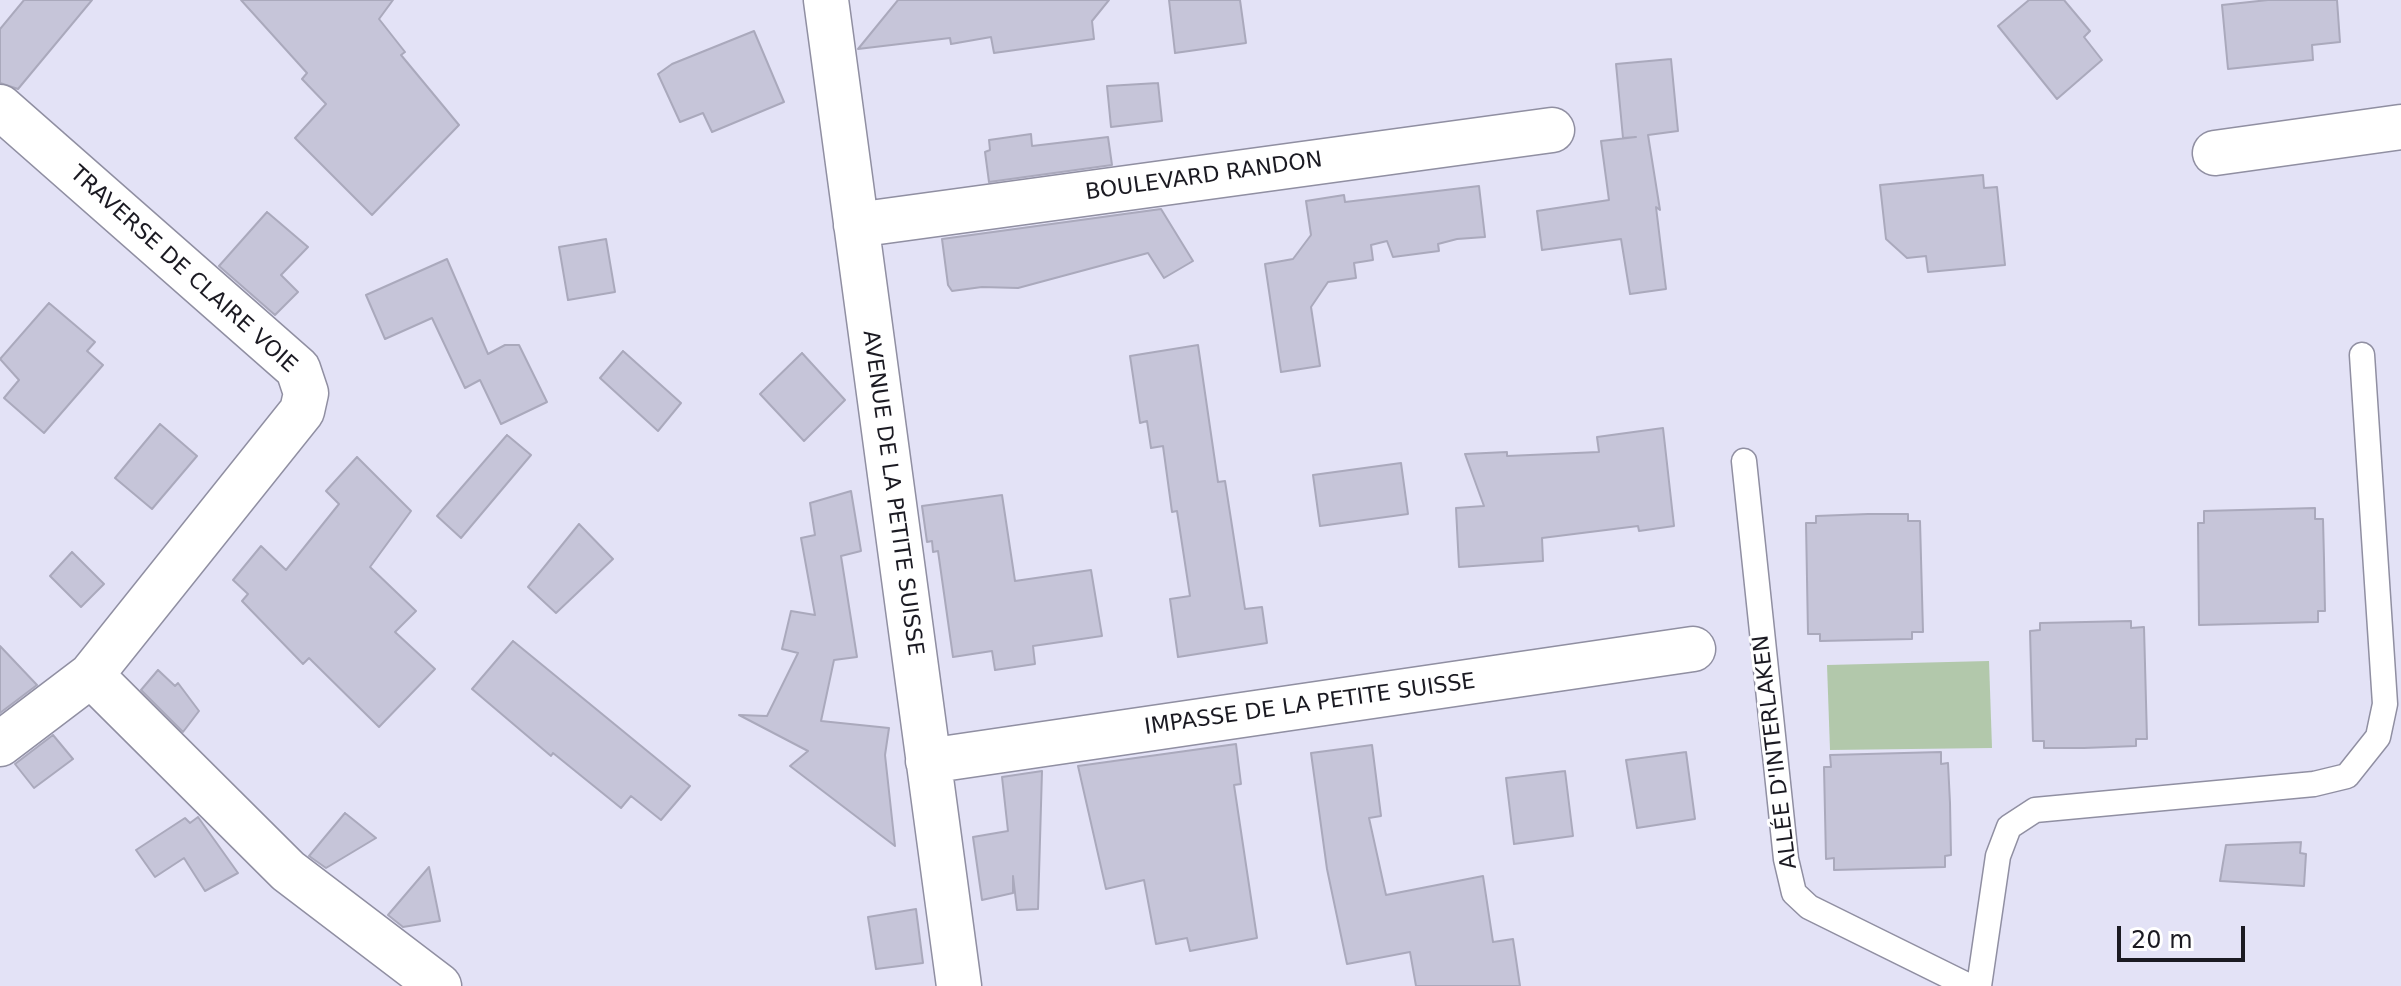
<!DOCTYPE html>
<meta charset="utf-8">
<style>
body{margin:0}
#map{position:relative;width:2401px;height:986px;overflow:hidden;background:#e3e2f6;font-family:"DejaVu Sans",sans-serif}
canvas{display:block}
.scale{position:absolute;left:2117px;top:926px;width:128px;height:36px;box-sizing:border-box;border:4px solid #1b1a22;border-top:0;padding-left:10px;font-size:24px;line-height:28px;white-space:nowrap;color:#1b1a22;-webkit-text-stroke:6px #fff;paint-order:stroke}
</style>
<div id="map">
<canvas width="2401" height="986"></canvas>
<div class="scale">20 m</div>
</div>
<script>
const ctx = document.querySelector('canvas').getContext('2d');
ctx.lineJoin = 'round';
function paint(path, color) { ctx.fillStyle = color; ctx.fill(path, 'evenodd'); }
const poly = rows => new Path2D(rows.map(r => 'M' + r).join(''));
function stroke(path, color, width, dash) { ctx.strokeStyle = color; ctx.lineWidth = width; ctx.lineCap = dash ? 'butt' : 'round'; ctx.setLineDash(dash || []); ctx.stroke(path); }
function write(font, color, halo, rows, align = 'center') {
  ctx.font = font + ' "DejaVu Sans",sans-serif'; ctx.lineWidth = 6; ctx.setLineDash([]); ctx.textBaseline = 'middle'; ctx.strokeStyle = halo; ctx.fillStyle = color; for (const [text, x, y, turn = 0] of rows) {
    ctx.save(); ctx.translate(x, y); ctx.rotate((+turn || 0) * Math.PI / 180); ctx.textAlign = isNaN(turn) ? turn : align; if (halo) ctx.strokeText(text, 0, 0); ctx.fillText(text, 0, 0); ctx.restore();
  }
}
paint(poly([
 [1989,661,1992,748,1830,750,1827,665]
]), '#b2c8ab');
const building = poly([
 [24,0,92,0,18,89,0,83,0,29,24,0],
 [241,0,393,0,379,19,405,52,401,55,459,125,372,215,295,138,326,104,302,79,307,73,241,0],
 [898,0,1109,0,1092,21,1094,39,994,53,991,37,951,44,950,38,858,49,898,0],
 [1169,0,1240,0,1246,43,1175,53,1169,0],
 [2029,0,2064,0,2090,31,2084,37,2102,60,2057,99,1998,26,2029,0],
 [2337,0,2340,42,2312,45,2313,60,2228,69,2222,5,2268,0,2337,0],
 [754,31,784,102,712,132,703,113,680,122,658,74,672,64,754,31],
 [1671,59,1678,131,1648,135,1660,210,1656,207,1666,289,1630,294,1621,239,1542,250,1537,211,1609,200,1601,141,1636,137,1623,138,1616,64,1671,59],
 [1158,83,1162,121,1111,127,1107,86,1158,83],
 [1031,134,1032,146,1108,137,1112,165,989,182,985,152,990,150,989,140,1031,134],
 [1983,175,1984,188,1997,187,2005,265,1928,272,1926,256,1907,258,1886,239,1880,185,1983,175],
 [1479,186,1485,237,1457,239,1438,244,1439,251,1393,257,1387,241,1371,245,1373,260,1354,263,1356,278,1328,282,1311,307,1320,366,1281,372,1265,264,1293,259,1311,235,1306,201,1344,195,1345,202,1479,186],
 [1161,209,1193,261,1164,278,1148,253,1018,288,982,287,952,291,948,285,942,239,1161,209],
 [267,212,308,247,281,275,298,292,275,315,219,266,267,212],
 [606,239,615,292,568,300,559,247,606,239],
 [447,259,488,354,505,345,519,345,547,402,501,424,480,380,465,388,432,318,385,339,366,295,447,259],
 [49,303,95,342,87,351,103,365,44,433,4,398,19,380,0,359,49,303],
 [1198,345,1218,482,1225,481,1245,609,1262,607,1267,643,1178,657,1170,599,1190,596,1177,511,1172,512,1163,446,1151,448,1147,421,1140,423,1130,356,1198,345],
 [623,351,681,403,658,431,600,378,623,351],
 [802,353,845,400,804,441,760,394,802,353],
 [160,424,197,456,152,509,115,478,160,424],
 [1663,428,1674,526,1639,531,1638,526,1542,538,1543,561,1459,567,1456,508,1484,506,1465,454,1507,452,1507,456,1599,452,1597,437,1663,428],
 [507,435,531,455,461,538,437,516,507,435],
 [357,457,411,511,370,567,416,611,395,632,435,669,379,727,309,658,303,664,242,601,248,594,233,580,261,546,286,570,339,504,326,491,357,457],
 [1401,463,1408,514,1320,526,1313,475,1401,463],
 [851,491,861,551,841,556,857,657,834,660,821,721,889,728,885,755,895,846,790,766,808,751,739,715,767,716,798,653,782,649,791,611,815,615,801,538,815,535,810,503,851,491],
 [1002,495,1015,581,1091,570,1102,636,1033,646,1035,664,995,670,992,651,953,657,938,551,933,552,932,541,927,542,922,506,1002,495],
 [2315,508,2315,519,2323,519,2324,559,2325,611,2318,611,2318,622,2199,625,2198,523,2204,523,2204,511,2315,508],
 [1868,514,1908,514,1908,521,1920,521,1923,632,1912,632,1912,639,1820,641,1820,634,1808,634,1806,523,1816,523,1816,516,1868,514],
 [579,524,613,559,556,613,528,587,579,524],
 [72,552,104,584,81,607,50,576,72,552],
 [2131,621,2131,628,2144,627,2147,739,2136,739,2136,746,2084,748,2044,748,2044,741,2033,741,2030,631,2040,630,2040,623,2131,621],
 [513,641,690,786,661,820,631,796,621,808,553,753,551,756,472,689,513,641],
 [0,646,37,685,0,713,0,646],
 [158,670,175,686,178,683,199,711,183,732,141,690,158,670],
 [53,735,73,759,34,788,15,764,53,735],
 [1236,744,1241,784,1234,785,1257,938,1190,951,1187,938,1156,944,1144,880,1106,889,1078,766,1236,744],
 [1372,745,1381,816,1369,818,1386,895,1483,876,1493,942,1513,939,1520,986,1416,986,1410,952,1347,964,1327,869,1311,753,1372,745],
 [1686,752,1695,819,1637,828,1626,760,1686,752],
 [1941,752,1941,764,1948,763,1950,803,1951,855,1945,856,1945,867,1834,870,1834,858,1826,859,1824,767,1831,767,1830,755,1941,752],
 [1042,771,1038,909,1017,910,1013,876,1013,893,982,900,973,837,1008,831,1002,777,1042,771],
 [1565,771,1573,836,1514,844,1506,778,1565,771],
 [345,813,376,838,326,868,309,856,345,813],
 [198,817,238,873,205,891,184,858,155,877,136,850,185,818,190,823,198,817],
 [2301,842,2300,853,2306,854,2304,886,2220,881,2226,845,2301,842],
 [429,867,440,921,403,927,388,915,429,867],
 [916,909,923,963,876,969,868,917,916,909]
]);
paint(building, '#c6c5d9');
stroke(building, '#aaa9bc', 2);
const service = poly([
 [1744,461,1786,859,1794,893,1809,907,1969,986],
 [1979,986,1998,856,2009,827,2035,810,2314,784,2347,776,2378,737,2385,704,2362,355]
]);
const minor = poly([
 [826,0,959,986],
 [0,107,298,369,306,393,302,411,91,675],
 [2215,153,2401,127],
 [856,225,1552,130],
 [0,744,91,675,288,871,439,986],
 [928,761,1693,649]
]);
stroke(service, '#908fa2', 27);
stroke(minor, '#908fa2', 47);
stroke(service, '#fff', 24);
stroke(minor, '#fff', 44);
write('22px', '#1b1a22', '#fff', [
 ["BOULEVARD RANDON",1204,177,-8],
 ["TRAVERSE DE CLAIRE VOIE",183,270,42],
 ["AVENUE DE LA PETITE SUISSE",892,493,82],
 ["IMPASSE DE LA PETITE SUISSE",1310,705,-8],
 ["ALLÉE D'INTERLAKEN",1776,752,-97]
]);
</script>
